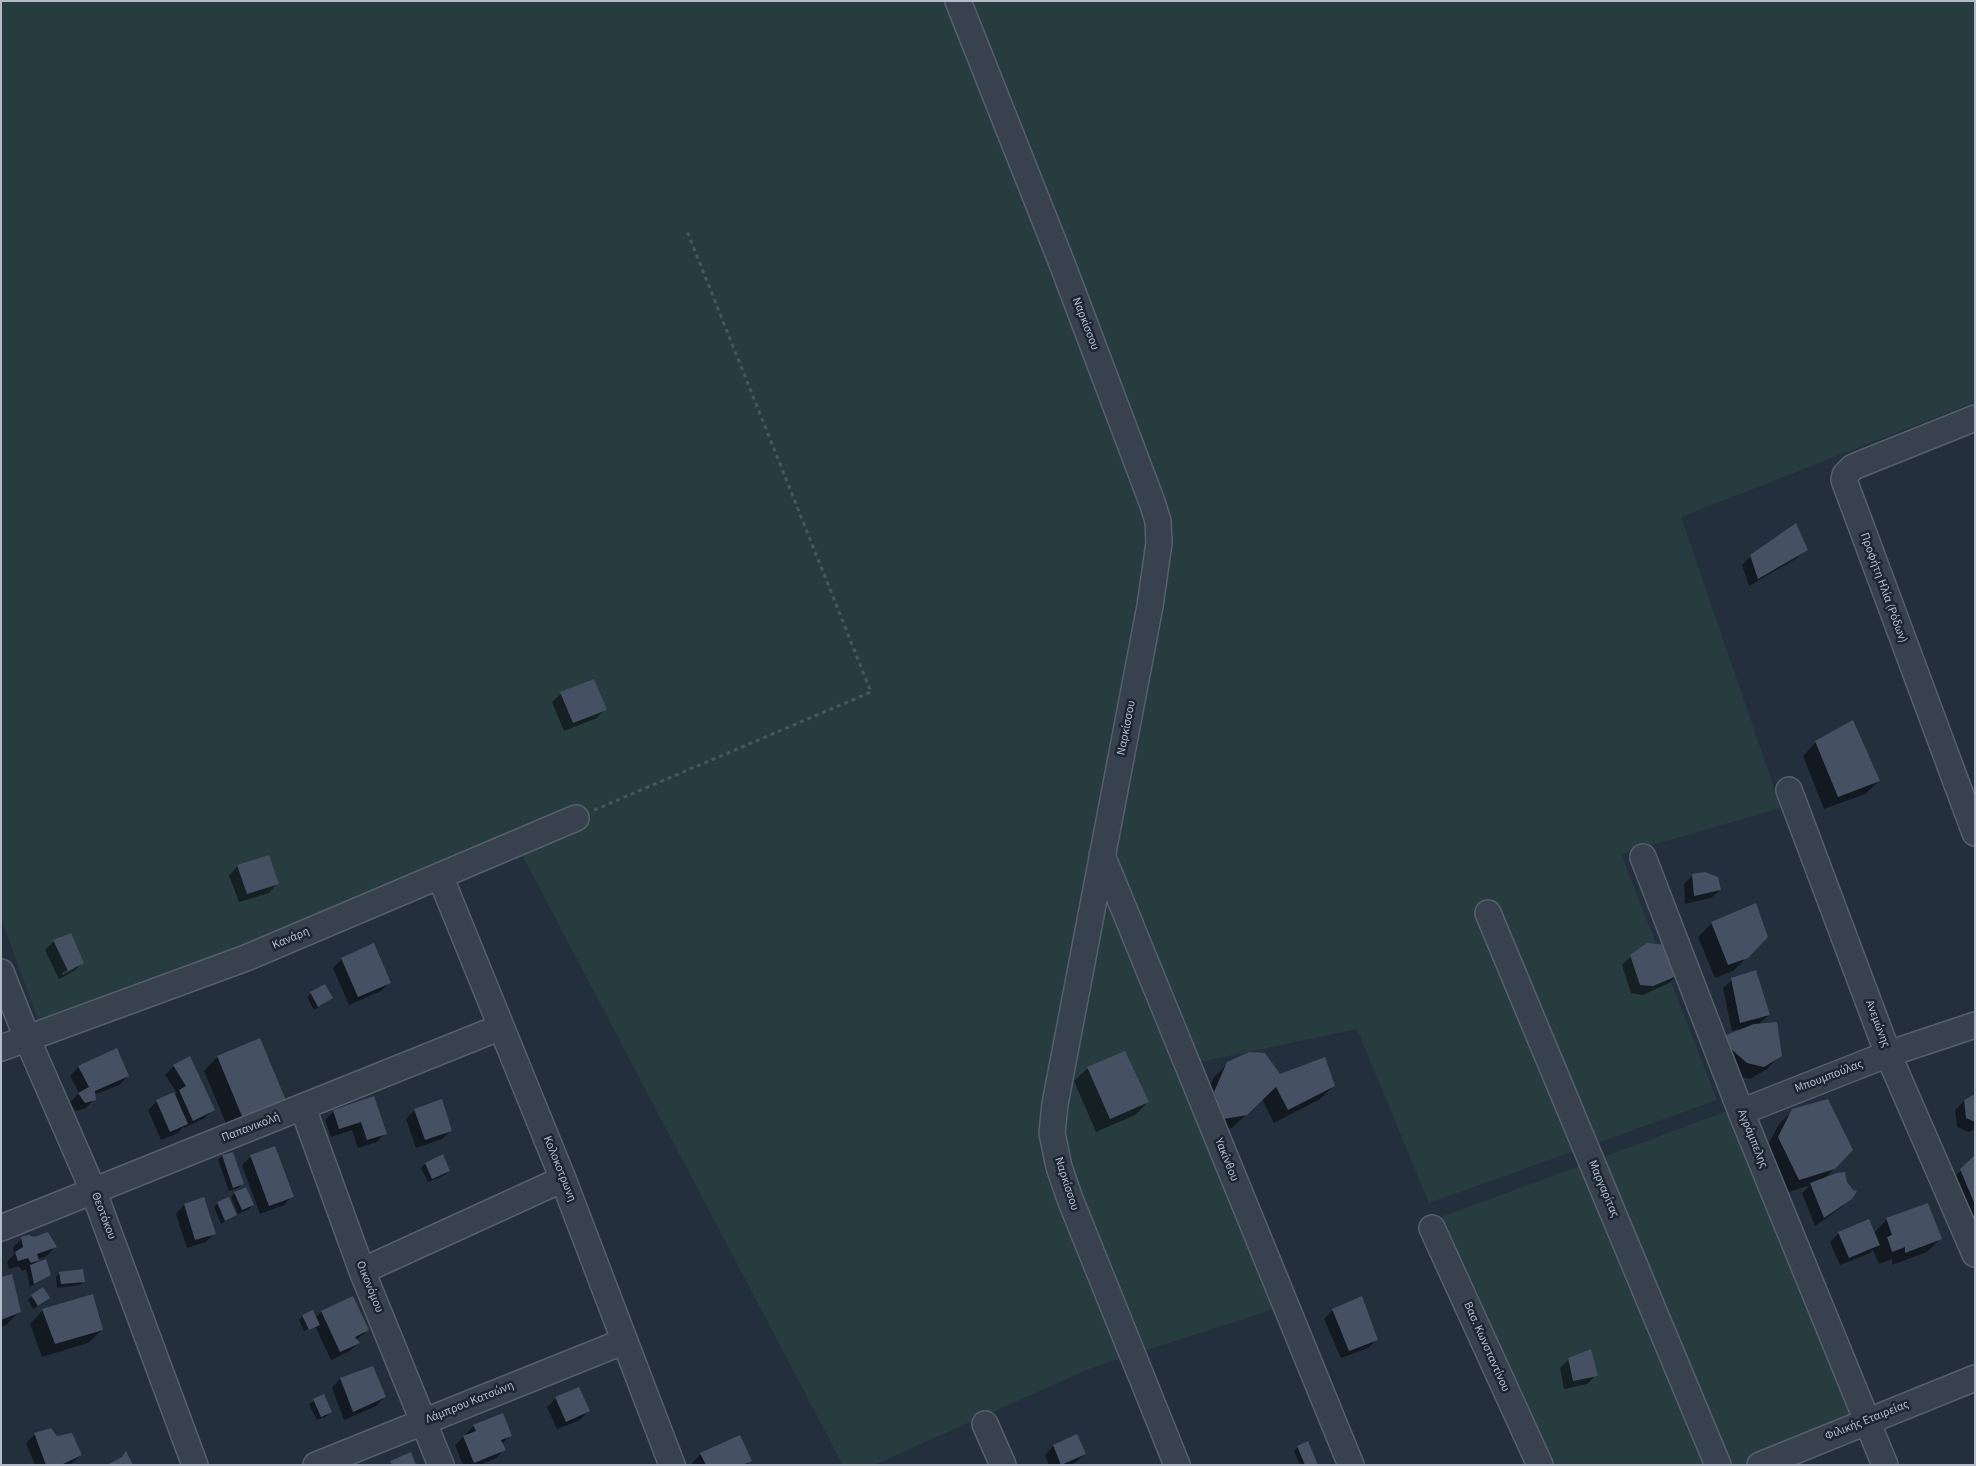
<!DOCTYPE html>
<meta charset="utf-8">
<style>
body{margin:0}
#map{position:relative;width:1976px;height:1466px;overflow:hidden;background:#242f3e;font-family:"Source Sans 3",sans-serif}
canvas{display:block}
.frame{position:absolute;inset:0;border:2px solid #b4bcc9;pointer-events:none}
</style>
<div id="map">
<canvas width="1976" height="1466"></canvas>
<div class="frame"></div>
</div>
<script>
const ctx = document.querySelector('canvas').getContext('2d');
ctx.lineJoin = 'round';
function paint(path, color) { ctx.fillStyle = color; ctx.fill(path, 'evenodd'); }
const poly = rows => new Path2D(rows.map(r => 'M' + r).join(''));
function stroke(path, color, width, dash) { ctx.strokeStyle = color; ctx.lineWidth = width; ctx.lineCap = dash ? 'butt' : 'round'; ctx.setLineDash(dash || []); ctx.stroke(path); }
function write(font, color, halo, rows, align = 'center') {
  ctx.font = font + ' "Source Sans 3",sans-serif'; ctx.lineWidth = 5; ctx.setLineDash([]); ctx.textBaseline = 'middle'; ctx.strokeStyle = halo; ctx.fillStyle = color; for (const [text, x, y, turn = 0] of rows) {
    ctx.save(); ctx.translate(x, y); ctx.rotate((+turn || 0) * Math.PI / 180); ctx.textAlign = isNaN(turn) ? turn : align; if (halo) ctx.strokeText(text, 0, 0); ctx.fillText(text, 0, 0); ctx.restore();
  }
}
paint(poly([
 [1,1,1975,1,1975,402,1681,517,1781,808,1621,854,1717,1100,1429,1203,1357,1029,1200,1062,1287,1305,1091,1368,874,1465,843,1465,519,849,38,1020,1,918],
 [1730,1110,1851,1414,1748,1465,1547,1465,1439,1218]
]), '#263c3f');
paint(poly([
 [1806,549,1797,558,1749,586,1742,565,1751,556],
 [561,694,605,709,597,718,564,731,552,702],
 [1816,742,1879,781,1865,794,1824,809,1803,756],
 [238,866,277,884,269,893,239,902,229,875],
 [1693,875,1720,890,1711,898,1685,904,1684,884],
 [1756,905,1747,957,1733,971,1715,978,1698,937,1712,923],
 [54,941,83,962,74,971,59,979,45,950],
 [74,966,74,969,63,975,62,973],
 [1631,956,1678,974,1669,983,1643,995,1631,993,1622,965],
 [342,959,390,982,381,991,349,1005,333,968],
 [1732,980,1769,1015,1758,1025,1780,1055,1767,1069,1750,1079,1733,1076,1714,1049,1727,1036,1739,1031,1738,1029,1732,1031,1723,988],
 [311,993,332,998,314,1010,307,997],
 [259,1040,285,1103,230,1133,204,1071,217,1057],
 [116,1050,128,1076,119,1085,94,1095,94,1099,86,1108,76,1111,70,1102,79,1093,70,1076,78,1067],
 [1228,1063,1280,1075,1334,1086,1320,1099,1274,1123,1262,1099,1232,1128,1211,1131,1201,1107,1214,1077],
 [174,1066,213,1109,205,1118,184,1128,183,1127,178,1133,161,1140,148,1110,157,1101,174,1096,177,1093,165,1075],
 [1088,1068,1148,1102,1135,1115,1096,1132,1074,1081],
 [1975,1095,1975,1129,1969,1132,1957,1127,1955,1110,1964,1101],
 [374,1098,385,1133,377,1142,358,1148,352,1130,331,1137,325,1120,334,1111],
 [415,1110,451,1130,442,1139,416,1148,406,1119],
 [1793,1111,1835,1168,1823,1180,1851,1198,1842,1207,1815,1226,1802,1193,1810,1185,1786,1193,1765,1151,1779,1124],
 [232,1153,242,1184,238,1188,229,1191,218,1160,222,1156],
 [251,1156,292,1196,284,1205,260,1214,242,1165],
 [1975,1157,1975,1247,1947,1184],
 [425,1164,449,1171,445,1175,428,1182,421,1168],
 [235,1193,253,1205,249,1209,238,1214,231,1197],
 [218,1203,235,1215,221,1224,214,1207],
 [184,1205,214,1233,206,1242,187,1248,176,1214],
 [1887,1219,1940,1239,1927,1252,1892,1265,1892,1259,1879,1264,1873,1250,1870,1253,1840,1265,1830,1242,1839,1233,1874,1233],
 [34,1238,55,1247,47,1256,38,1259,33,1265,50,1275,30,1287,26,1269,22,1271,19,1266,9,1269,7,1262,14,1254,13,1247,22,1239],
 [60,1273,84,1281,80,1285,57,1288,56,1277],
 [1,1278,19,1312,6,1325,1,1327],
 [32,1296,44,1302,33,1309,28,1300],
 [352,1298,368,1330,356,1340,358,1343,350,1351,331,1360,315,1326,304,1331,299,1320,303,1316,315,1318,321,1312],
 [43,1310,102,1330,88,1343,42,1357,30,1324],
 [1333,1310,1377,1339,1368,1348,1341,1358,1324,1319],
 [1569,1359,1596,1375,1587,1384,1564,1389,1560,1368],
 [373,1367,385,1397,376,1406,344,1420,332,1388,340,1379],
 [324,1395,331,1412,327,1416,317,1420,309,1404],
 [556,1398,588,1411,580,1420,557,1429,547,1407],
 [474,1426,510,1435,502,1444,504,1450,496,1458,480,1465,463,1465,455,1445],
 [35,1434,56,1437,81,1455,70,1465,35,1465,26,1443],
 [1053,1446,1085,1454,1076,1462,1070,1465,1049,1465,1045,1455],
 [1298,1447,1316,1465,1300,1465,1294,1451],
 [701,1454,750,1461,746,1465,693,1465,692,1463]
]), '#0007');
paint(poly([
 [1796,523,1808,550,1758,579,1750,555],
 [594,679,607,710,573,723,560,692],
 [1853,720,1880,781,1838,797,1815,741],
 [269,855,279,884,247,894,237,865],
 [1705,872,1718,877,1721,890,1694,896,1692,874],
 [1756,903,1768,937,1748,958,1728,965,1711,922],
 [71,933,84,963,68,971,53,940],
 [374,943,391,983,358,997,341,958],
 [1647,943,1667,945,1679,975,1653,986,1640,985,1630,955],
 [1756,970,1770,1015,1740,1023,1731,978],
 [325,984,333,998,318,1007,310,992],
 [1777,1022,1782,1056,1764,1067,1747,1063,1730,1048,1726,1035,1754,1024],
 [260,1038,287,1103,244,1121,217,1056],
 [117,1048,129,1076,95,1091,96,1100,85,1103,78,1093,89,1087,78,1066],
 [1125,1051,1149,1102,1110,1119,1087,1067],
 [1249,1052,1265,1053,1280,1074,1325,1057,1335,1086,1288,1110,1276,1087,1247,1115,1224,1119,1214,1092,1227,1062],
 [190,1056,215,1110,193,1121,179,1090,186,1086,173,1065],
 [174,1092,188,1124,170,1132,156,1100],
 [1975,1094,1975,1122,1966,1118,1964,1100],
 [374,1096,387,1134,367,1140,361,1122,339,1129,333,1110],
 [442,1099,452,1131,425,1140,414,1109],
 [1828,1099,1853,1150,1835,1169,1799,1180,1778,1137,1792,1109],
 [275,1146,294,1197,269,1206,250,1155],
 [233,1152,244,1184,233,1188,222,1155],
 [443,1154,450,1171,432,1179,425,1163],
 [1975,1155,1975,1205,1960,1169],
 [1845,1172,1847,1182,1853,1190,1857,1191,1852,1199,1824,1218,1810,1183,1837,1173],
 [246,1187,254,1205,242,1210,234,1192],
 [204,1197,216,1234,195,1240,184,1204],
 [229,1197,237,1215,225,1221,217,1202],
 [1928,1203,1942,1239,1905,1253,1905,1247,1892,1252,1887,1237,1892,1235,1886,1218],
 [1869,1219,1880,1245,1849,1258,1838,1232],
 [48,1232,57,1247,37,1254,39,1260,31,1263,28,1258,18,1261,15,1252,23,1247,21,1237,29,1235,34,1237],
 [46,1259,51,1275,34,1284,30,1265],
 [83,1269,85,1282,61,1284,59,1272],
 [12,1274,21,1312,1,1320,1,1277],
 [43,1287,50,1298,38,1306,31,1295],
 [93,1294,103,1330,55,1344,42,1309],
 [353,1296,369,1330,355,1337,360,1343,340,1352,321,1311],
 [1362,1296,1378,1340,1349,1351,1332,1309],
 [313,1310,320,1325,309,1330,302,1315],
 [1591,1349,1598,1376,1573,1381,1568,1358],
 [373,1366,386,1397,353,1412,340,1378],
 [579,1387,590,1411,566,1422,555,1397],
 [324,1394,332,1412,321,1417,313,1399],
 [503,1413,512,1436,501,1440,506,1450,474,1463,463,1436,476,1431,473,1425],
 [51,1428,57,1436,72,1433,82,1455,61,1465,46,1465,34,1433],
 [1077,1434,1086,1454,1061,1465,1053,1445],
 [740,1435,752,1461,743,1465,706,1465,700,1453],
 [1308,1441,1318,1465,1305,1465,1297,1446],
 [126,1451,133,1465,107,1465,122,1457],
 [411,1452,416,1465,392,1465,390,1461]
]), '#455162');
const minor = poly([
 [958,1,1063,266,1152,502,1158,521,1159,543,1150,606,1055,1104,1052,1133,1059,1167,1070,1199,1177,1465],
 [1975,418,1853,467,1845,475,1844,480,1975,833],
 [1789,790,1888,1054,1975,1254],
 [1102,855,1351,1465],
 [1643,857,1741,1112,1885,1465],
 [440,876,563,1179,672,1465],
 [1488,913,1718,1465],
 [1,972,27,1038,93,1190,195,1465],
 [1,1048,246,958,576,818],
 [303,1108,362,1271,441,1465],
 [1741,1112,1888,1054,1975,1025],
 [1,1228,501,1027],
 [1432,1228,1540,1465],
 [362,1271,563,1179],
 [985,1424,1003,1465],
 [316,1465,625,1341],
 [1760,1465,1975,1378]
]);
stroke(minor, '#565f6c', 28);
stroke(poly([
 [594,810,871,692,687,231]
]), '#44595c', 3, [4, 4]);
stroke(minor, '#38414e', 25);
write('12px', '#b4bcc9', '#1d2633', [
 ["Ναρκίσσου",1085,324,69],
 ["Προφήτη Ηλία (Ρόδων)",1883,588,70],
 ["Ναρκίσσου",1127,728,-79],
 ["Κανάρη",291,939,-23],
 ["Ανεμώνης",1877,1024,69],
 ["Μπουμπούλας",1829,1077,-21],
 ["Παπανικολή",251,1128,-21],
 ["Αγράμπελης",1752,1139,68],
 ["Υακίνθου",1226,1160,68],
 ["Κολοκοτρωνη",559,1169,68],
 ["Ναρκίσσου",1066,1184,72],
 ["Μαργαρίτας",1603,1189,67],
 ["Θεοτόκου",103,1216,69],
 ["Οικονόμου",369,1287,68],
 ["Βασ. Κωνσταντίνου",1486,1347,66],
 ["Λάμπρου Κατσώνη",470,1403,-22],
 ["Φιλικής Εταιρείας",1867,1421,-22]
]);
</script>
